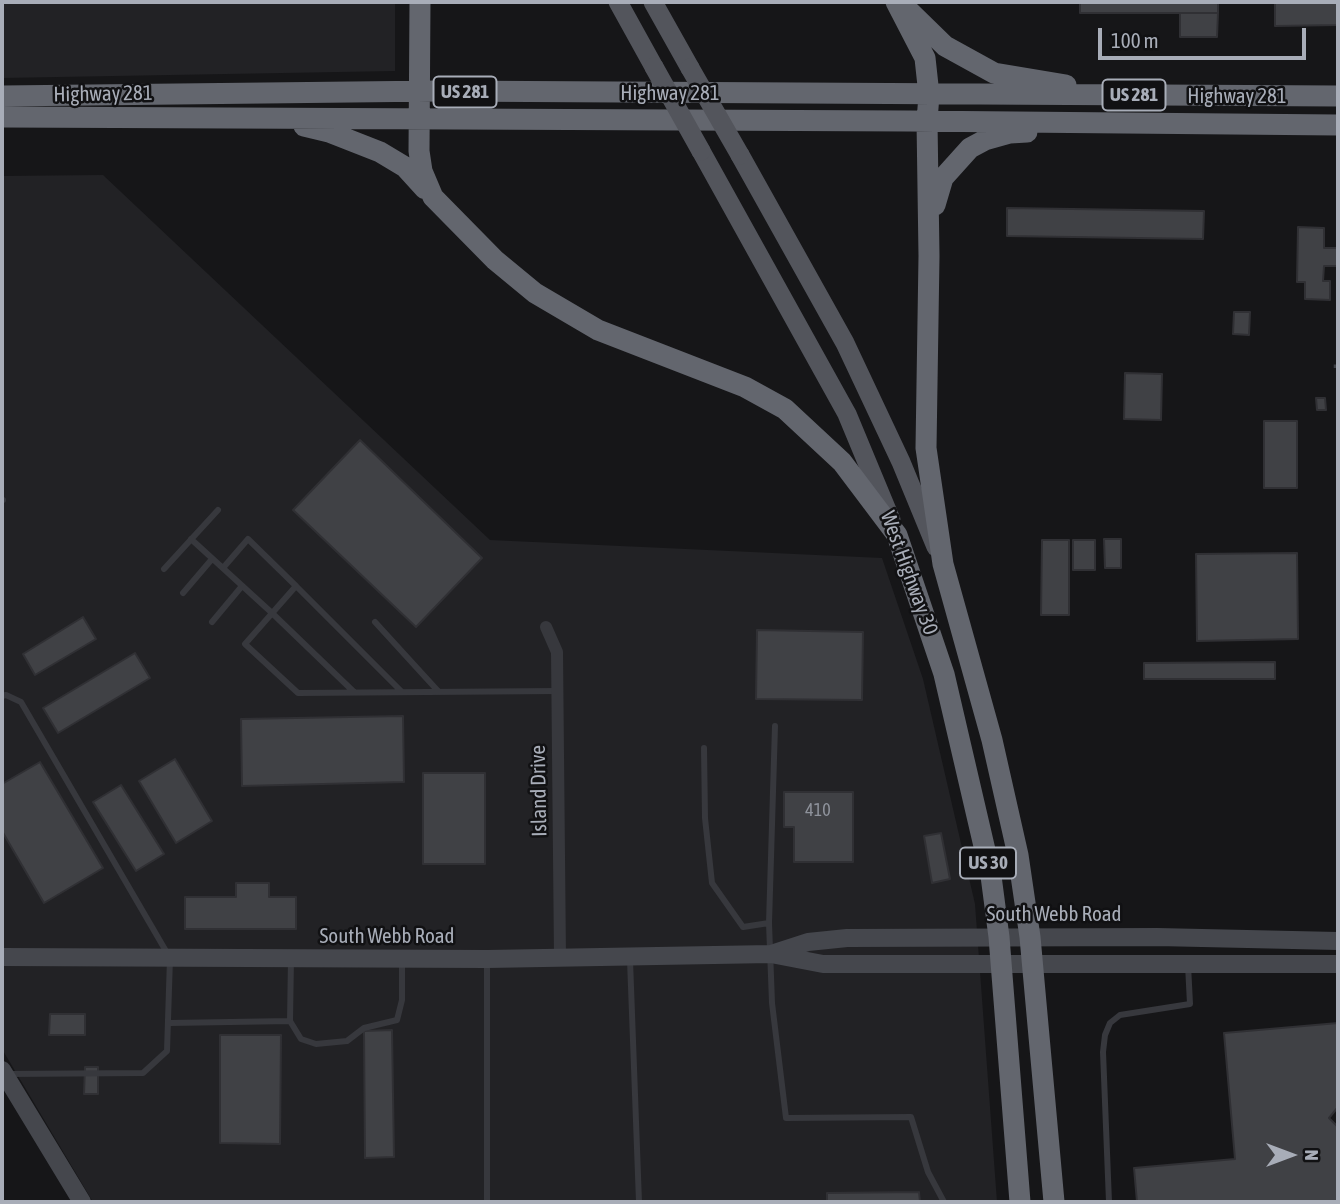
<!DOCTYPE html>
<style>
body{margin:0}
#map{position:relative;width:1340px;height:1204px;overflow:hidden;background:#161618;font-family:"Asap Condensed",sans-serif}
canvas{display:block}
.frame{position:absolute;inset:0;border:4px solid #a8adb8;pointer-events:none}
.north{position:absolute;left:1256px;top:1120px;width:70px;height:70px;-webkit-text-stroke:5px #111113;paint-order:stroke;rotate:90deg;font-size:19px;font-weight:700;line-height:28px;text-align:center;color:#a8adb8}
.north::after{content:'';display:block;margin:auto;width:24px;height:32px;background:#a8adb8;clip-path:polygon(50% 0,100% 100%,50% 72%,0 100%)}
.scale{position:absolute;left:1098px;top:28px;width:208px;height:32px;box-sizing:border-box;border:4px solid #a8adb8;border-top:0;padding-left:9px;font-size:21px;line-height:24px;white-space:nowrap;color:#a8adb8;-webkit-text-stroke:5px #111113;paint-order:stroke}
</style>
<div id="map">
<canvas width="1340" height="1204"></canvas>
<div class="frame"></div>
<div class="north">N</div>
<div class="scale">100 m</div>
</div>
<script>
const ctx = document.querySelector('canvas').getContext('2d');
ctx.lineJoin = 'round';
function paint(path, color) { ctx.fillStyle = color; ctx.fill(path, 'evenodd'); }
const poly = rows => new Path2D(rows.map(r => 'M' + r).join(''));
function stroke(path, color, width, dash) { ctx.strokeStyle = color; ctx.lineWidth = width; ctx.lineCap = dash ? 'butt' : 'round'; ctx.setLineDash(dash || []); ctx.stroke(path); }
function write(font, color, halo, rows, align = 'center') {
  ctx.font = font + ' "Asap Condensed",sans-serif'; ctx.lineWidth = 5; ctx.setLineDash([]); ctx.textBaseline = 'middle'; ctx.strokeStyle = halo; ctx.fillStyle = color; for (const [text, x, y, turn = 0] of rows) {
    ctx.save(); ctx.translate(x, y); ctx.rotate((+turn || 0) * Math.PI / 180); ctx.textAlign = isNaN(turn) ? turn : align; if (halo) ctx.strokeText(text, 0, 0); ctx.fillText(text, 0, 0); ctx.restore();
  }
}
paint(poly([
 [2,2,395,2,395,71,2,78],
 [103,175,490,540,882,558,923,679,975,904,997,1202,93,1202,2,1049,2,176]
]), '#222225');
const building = poly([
 [1080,2,1218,2,1218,13,1080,13,1080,2],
 [1275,2,1338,2,1338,25,1275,26,1275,2],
 [1180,13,1218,13,1217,37,1180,37,1180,13],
 [1007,208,1204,211,1203,239,1007,236,1007,208],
 [1298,227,1324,228,1324,248,1337,248,1337,266,1324,266,1323,281,1330,281,1330,300,1305,299,1305,282,1297,282,1298,227],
 [1234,312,1250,312,1249,335,1233,334,1234,312],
 [1125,373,1162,374,1161,420,1124,419,1125,373],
 [1316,398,1325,398,1326,410,1317,410,1316,398],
 [1264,421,1297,421,1297,488,1264,488,1264,421],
 [360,440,482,558,416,627,293,510,360,440],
 [1104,539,1121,539,1121,568,1105,568,1104,539],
 [1042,540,1069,540,1069,615,1041,615,1042,540],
 [1073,540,1095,540,1095,570,1073,570,1073,540],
 [1297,553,1298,639,1197,641,1196,554,1297,553],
 [83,617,96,639,35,675,23,654,83,617],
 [757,630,863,632,862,700,756,699,757,630],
 [135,653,150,678,58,733,43,708,135,653],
 [1275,662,1275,679,1144,679,1144,663,1275,662],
 [403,716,404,782,242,786,241,719,403,716],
 [175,759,212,821,176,843,139,781,175,759],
 [40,762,103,868,44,903,2,831,2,784,40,762],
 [423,773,485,773,485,864,423,864,423,773],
 [121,785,164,854,136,871,93,802,121,785],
 [784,792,853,792,853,862,794,862,794,827,784,827,784,792],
 [941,833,950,879,932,883,924,836,941,833],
 [236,883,269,883,269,897,296,897,296,929,185,929,185,897,236,897,236,883],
 [50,1014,85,1014,85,1035,49,1035,50,1014],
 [1338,1023,1338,1107,1329,1118,1338,1127,1338,1202,1137,1202,1134,1168,1235,1159,1224,1033,1338,1023],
 [392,1030,394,1157,365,1158,364,1031,392,1030],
 [220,1035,281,1035,280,1144,220,1143,220,1035],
 [85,1067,98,1067,98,1094,84,1094,85,1067],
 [919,1192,920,1202,827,1202,827,1193,919,1192]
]);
paint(building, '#404145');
stroke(building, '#303034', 2);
stroke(poly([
 [1335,368,1335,363]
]), '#3d3f44', 2.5, [3.5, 5]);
stroke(poly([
 [2,500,3,500],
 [191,539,272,613,354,692],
 [223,568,248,539,296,586],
 [164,569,218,510],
 [183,593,212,559],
 [212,622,242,586],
 [375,622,438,691],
 [401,691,296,586,245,644,298,693,557,691],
 [2,696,6,695,21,702,170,958,167,1051,143,1073,7,1074],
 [775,726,769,923,772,1003,786,1118,911,1117,928,1172,944,1202],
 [704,748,705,818,712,883,743,927,769,923],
 [291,959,290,1021,301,1039,316,1044,347,1041,364,1028,397,1020,402,1000,402,961],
 [630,960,639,1202],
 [487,961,487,1202],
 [170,1023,290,1021],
 [1109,1202,1103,1052,1105,1035,1110,1023,1120,1015,1190,1004,1188,965]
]), '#37383d', 6);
stroke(poly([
 [546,627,557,652,560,957]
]), '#37383d', 12);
stroke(poly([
 [771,954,808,942,847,938,1157,937,1338,941],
 [2,957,487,959,771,954,823,964,1338,964],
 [2,1070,82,1202]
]), '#45474d', 18);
stroke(poly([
 [618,2,654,67],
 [653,2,690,68],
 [701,151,847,414,891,520],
 [740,155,845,343,901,462,936,547]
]), '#53555c', 19);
stroke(poly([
 [420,2,419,151,422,171,433,197,495,260,535,293,598,330,745,387,785,409,842,462,897,535,944,674,991,876,999,937,1020,1202],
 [896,2,925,58,929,95,927,121,929,256,926,448,943,564,992,740,1018,855,1030,937,1054,1202],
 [905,7,945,46,994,73,1066,85],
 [2,96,439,91,1338,96],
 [2,117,909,121,1338,125],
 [304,126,329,132,380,152,405,167,425,189],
 [935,205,943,178,970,148,985,140,1010,133,1027,132]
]), '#63666e', 21);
stroke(poly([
 [654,67,701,151],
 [690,68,740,155]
]), '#53555c', 19);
write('18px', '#8e929b', null, [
 ["410",818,810]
]);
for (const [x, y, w] of [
 [465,92,63],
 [1134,95,63],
 [988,863,56]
]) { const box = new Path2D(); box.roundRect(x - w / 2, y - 15.5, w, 31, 5); ctx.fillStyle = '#111113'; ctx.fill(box); stroke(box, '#a8adb8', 2); }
write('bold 19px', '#a8adb8', null, [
 ["US 281",465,92],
 ["US 281",1134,95],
 ["US 30",988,863]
]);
write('21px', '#a8adb8', '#111113', [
 ["Highway 281",670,93],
 ["Highway 281",103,94,-1],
 ["Highway 281",1237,96],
 ["West Highway 30",909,573,70],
 ["Island Drive",539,791,-91],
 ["South Webb Road",1054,914],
 ["South Webb Road",387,936]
]);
</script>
